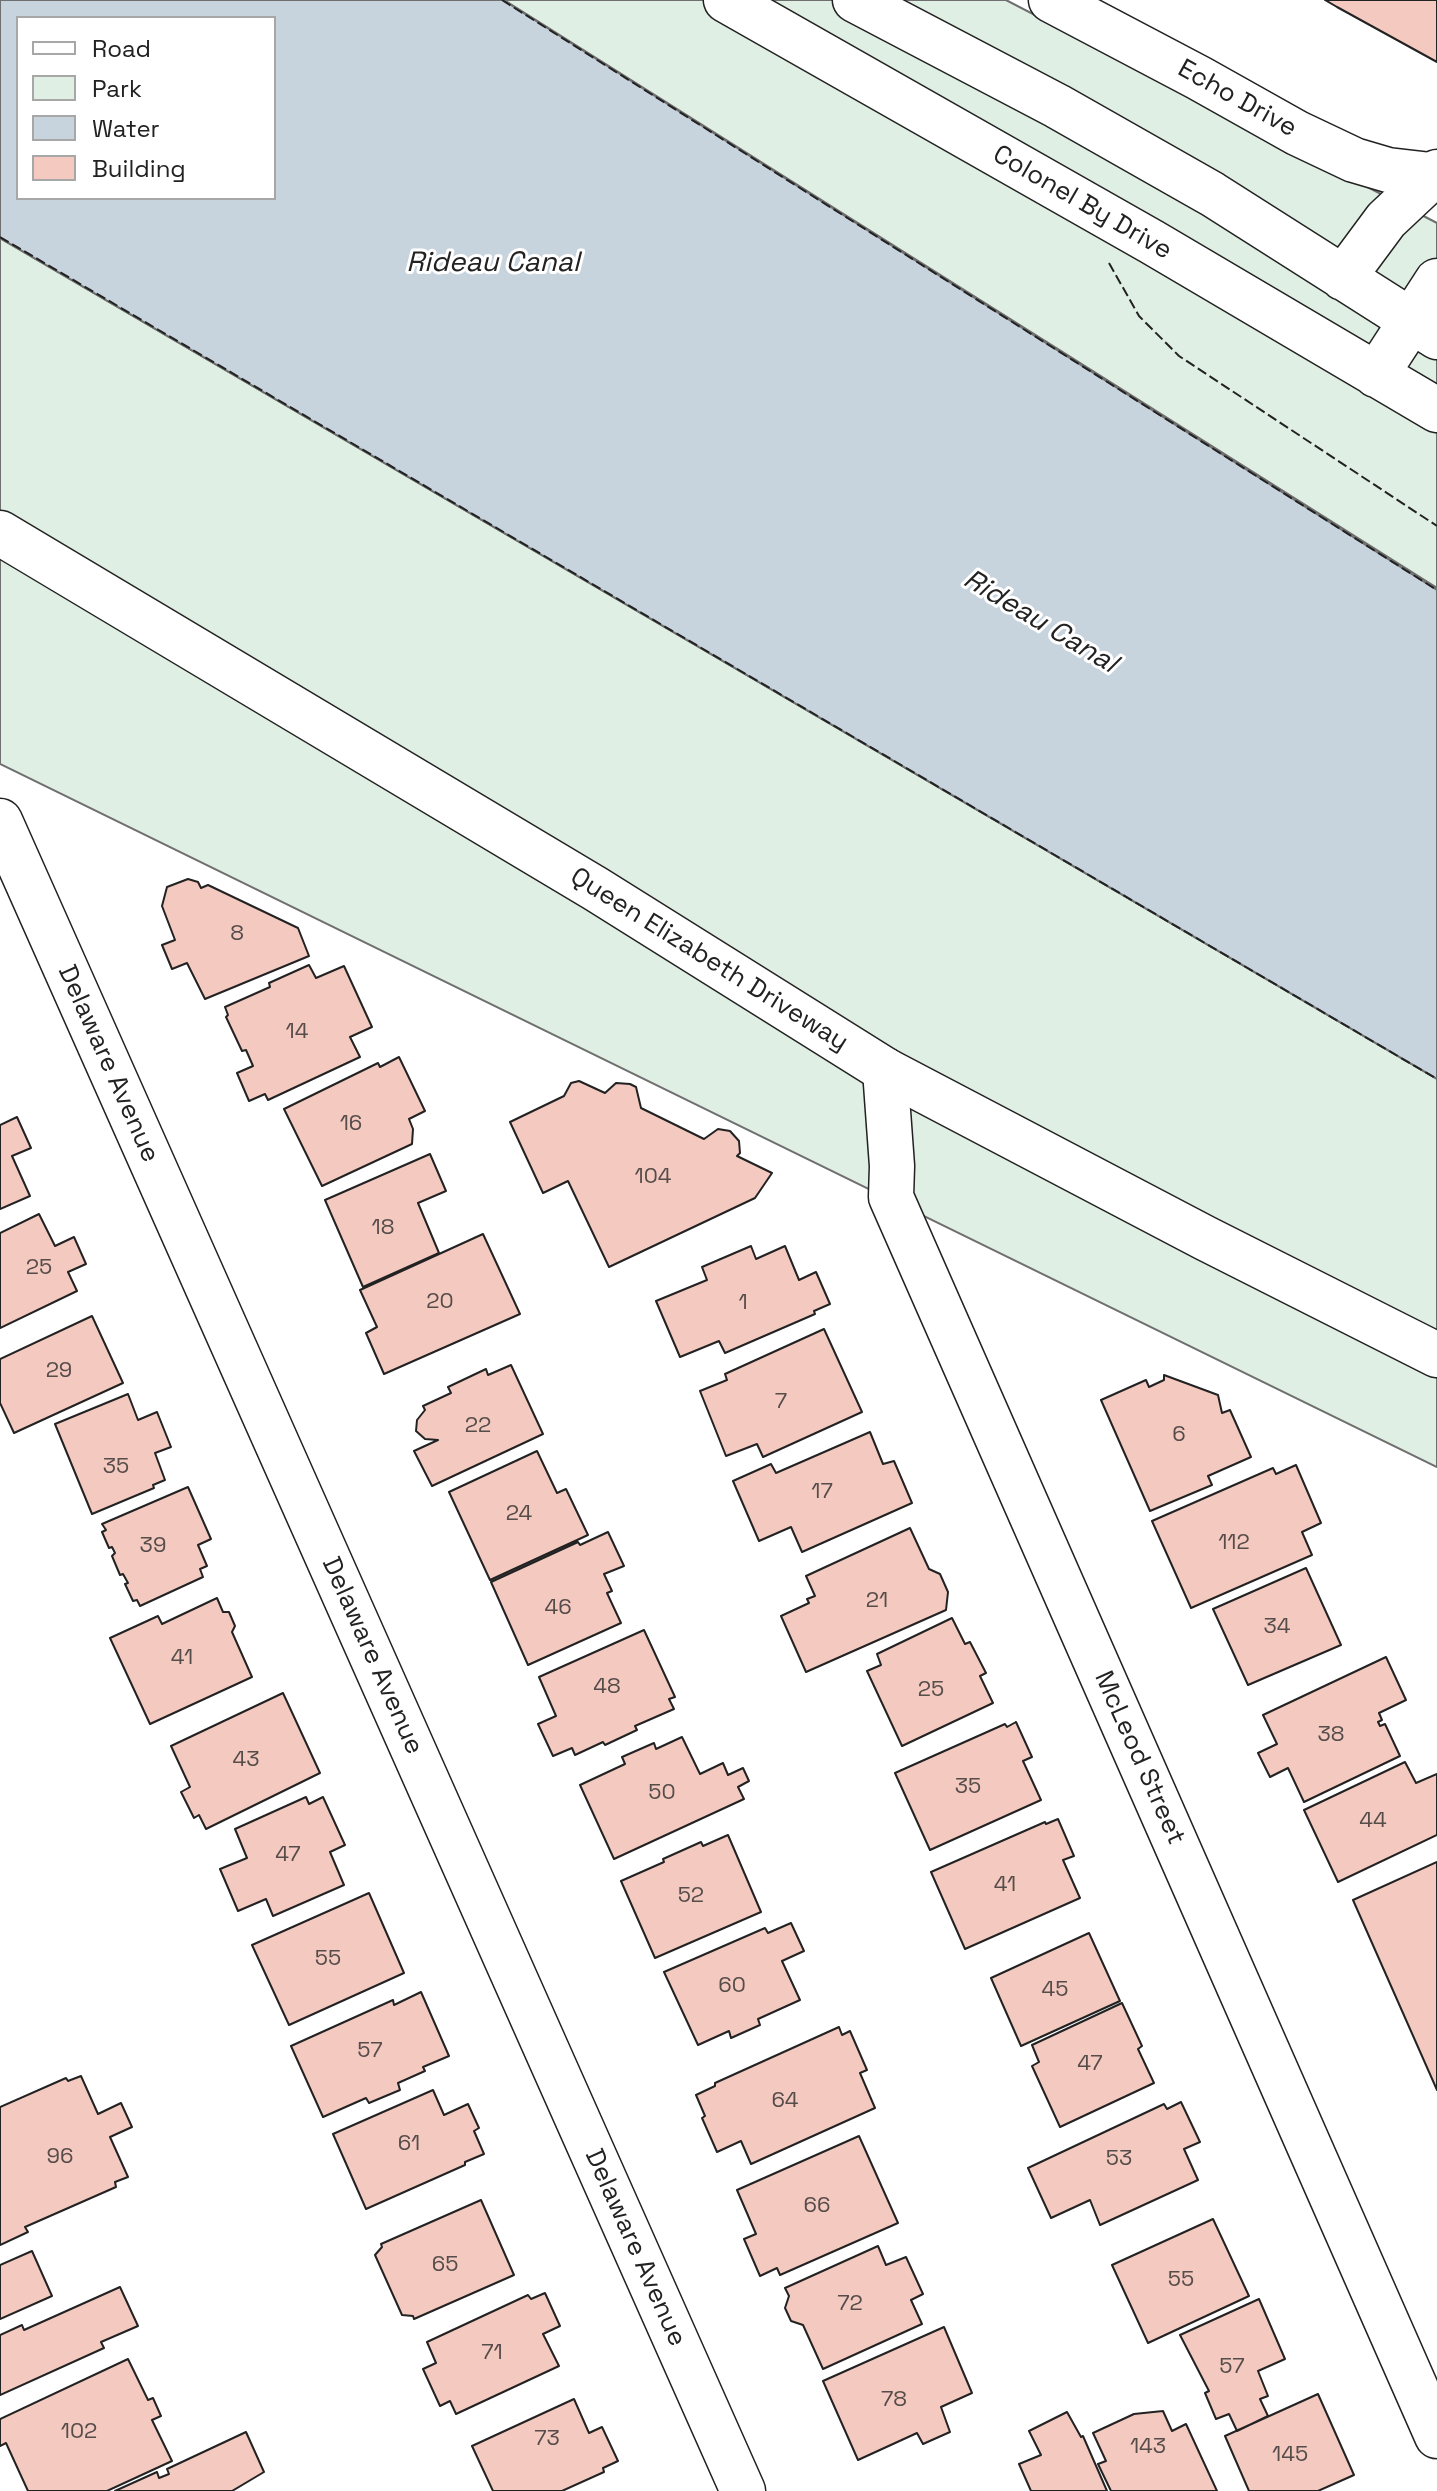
<!DOCTYPE html>
<style>
body{margin:0}
#map{position:relative;width:1437px;height:2491px;overflow:hidden;background:#fff;font-family:"Space Grotesk",sans-serif}
canvas{display:block}
.legend{position:absolute;left:16px;top:16px;width:260px;height:184px;box-sizing:border-box;background:#fff;border:2px solid #a7a7a7;margin:0;padding:10px 14px;list-style:none;font-size:24px;color:#222}
.legend li{display:flex;align-items:center;gap:16px;height:40px}
.legend b{width:40px;border:2px solid #a7a7a7}
</style>
<div id="map">
<canvas width="1437" height="2491"></canvas>
<ul class="legend">
<li><b style="height:10px;background:#fff"></b>Road</li>
<li><b style="height:22px;background:#e0efe3"></b>Park</li>
<li><b style="height:22px;background:#c7d3dd"></b>Water</li>
<li><b style="height:22px;background:#f3c9c0"></b>Building</li>
</ul>
</div>
<script>
const ctx = document.querySelector('canvas').getContext('2d');
ctx.lineJoin = 'round';
function paint(path, color) { ctx.fillStyle = color; ctx.fill(path, 'evenodd'); }
const poly = rows => new Path2D(rows.map(r => 'M' + r).join(''));
function stroke(path, color, width, dash) { ctx.strokeStyle = color; ctx.lineWidth = width; ctx.lineCap = dash ? 'butt' : 'round'; ctx.setLineDash(dash || []); ctx.stroke(path); }
function write(font, color, halo, rows, align = 'center') {
  ctx.font = font + ' "Space Grotesk",sans-serif'; ctx.lineWidth = 6; ctx.setLineDash([]); ctx.textBaseline = 'middle'; ctx.strokeStyle = halo; ctx.fillStyle = color; for (const [text, x, y, turn = 0] of rows) {
    ctx.save(); ctx.translate(x, y); ctx.rotate((+turn || 0) * Math.PI / 180); ctx.textAlign = isNaN(turn) ? turn : align; if (halo) ctx.strokeText(text, 0, 0); ctx.fillText(text, 0, 0); ctx.restore();
  }
}
const green = poly([
 [504,0,1006,0,1437,223,1437,588,504,0],
 [0,238,1437,1079,1437,1467,0,764,0,238]
]);
paint(green, '#e0efe3');
stroke(green, '#6f6f6f', 2);
const water = poly([
 [0,0,503,0,1437,590,1437,1079,0,238,0,0],
 [18,18,274,18,274,198,18,198,18,18]
]);
paint(water, '#c7d3dd');
stroke(water, '#6f6f6f', 2);
const building = poly([
 [1325,0,1437,0,1437,62,1337,7,1325,0],
 [188,879,198,882,201,888,208,885,298,928,309,956,205,999,187,963,172,969,162,945,175,940,162,906,167,887,188,879],
 [309,965,316,978,344,966,372,1027,350,1037,360,1057,268,1100,265,1094,249,1101,237,1073,253,1066,246,1050,242,1051,226,1017,228,1015,225,1007,270,987,269,983,309,965],
 [399,1057,425,1111,409,1119,413,1129,412,1144,322,1186,284,1109,378,1063,380,1067,399,1057],
 [579,1081,605,1093,616,1083,630,1084,636,1087,641,1108,704,1139,718,1129,730,1131,739,1141,740,1153,737,1156,772,1173,755,1198,609,1267,568,1181,543,1193,510,1122,564,1096,571,1083,579,1081],
 [17,1117,31,1148,12,1156,30,1196,0,1209,0,1125,17,1117],
 [430,1154,446,1191,418,1203,439,1253,363,1287,325,1200,430,1154],
 [39,1214,55,1246,74,1237,86,1264,68,1272,77,1291,0,1328,0,1233,39,1214],
 [483,1234,520,1314,384,1374,366,1333,377,1327,360,1290,483,1234],
 [751,1246,756,1259,785,1246,799,1280,816,1272,830,1304,814,1311,815,1314,725,1353,719,1341,680,1357,656,1301,707,1280,702,1267,751,1246],
 [92,1316,123,1383,14,1433,0,1403,0,1359,92,1316],
 [824,1329,862,1412,763,1457,757,1444,726,1456,700,1391,727,1380,725,1374,824,1329],
 [511,1365,543,1434,432,1486,414,1451,438,1440,425,1439,416,1431,417,1420,425,1410,423,1406,451,1393,448,1387,486,1369,488,1375,511,1365],
 [1164,1375,1218,1395,1222,1413,1230,1410,1251,1457,1208,1476,1212,1485,1150,1511,1101,1400,1146,1380,1149,1387,1164,1380,1164,1375],
 [128,1394,138,1420,157,1412,171,1447,155,1453,165,1480,153,1485,154,1488,92,1514,55,1424,128,1394],
 [870,1432,883,1464,894,1461,912,1503,802,1552,791,1527,759,1541,733,1481,771,1464,776,1473,870,1432],
 [537,1451,557,1493,566,1489,588,1535,490,1580,449,1492,537,1451],
 [1296,1465,1321,1523,1302,1532,1312,1555,1191,1608,1152,1521,1273,1468,1276,1474,1296,1465],
 [188,1487,211,1539,198,1545,207,1566,200,1569,203,1577,140,1606,137,1600,133,1601,125,1584,128,1583,123,1574,120,1575,112,1556,115,1553,112,1547,109,1548,102,1532,106,1530,102,1524,188,1487],
 [910,1528,929,1569,940,1574,948,1592,946,1610,806,1672,781,1616,809,1603,807,1599,815,1596,806,1576,910,1528],
 [608,1532,624,1566,604,1574,612,1591,607,1593,621,1623,528,1665,491,1582,578,1542,580,1545,608,1532],
 [1306,1568,1341,1645,1248,1685,1213,1609,1306,1568],
 [217,1598,223,1612,229,1612,235,1626,232,1632,252,1677,150,1724,110,1638,158,1616,162,1624,217,1598],
 [952,1618,965,1644,970,1642,986,1673,980,1676,993,1703,902,1746,867,1671,881,1665,877,1654,952,1618],
 [644,1630,675,1697,669,1699,674,1709,635,1726,637,1730,605,1745,603,1742,575,1755,572,1748,553,1756,538,1724,556,1716,539,1677,644,1630],
 [1386,1657,1406,1700,1379,1713,1382,1720,1378,1722,1380,1726,1385,1724,1400,1756,1304,1802,1288,1768,1270,1777,1258,1753,1277,1744,1263,1715,1386,1657],
 [283,1693,320,1773,206,1829,199,1815,194,1818,181,1792,190,1787,171,1746,283,1693],
 [1016,1722,1032,1757,1023,1761,1041,1800,930,1850,895,1773,1005,1724,1007,1727,1016,1722],
 [682,1737,700,1774,723,1763,728,1775,743,1768,749,1781,738,1787,744,1799,614,1859,580,1785,625,1764,622,1757,654,1743,656,1749,682,1737],
 [1405,1762,1416,1783,1437,1774,1437,1835,1338,1882,1304,1810,1405,1762],
 [306,1797,309,1804,323,1797,345,1845,330,1852,344,1885,273,1916,266,1899,238,1911,220,1869,247,1858,235,1829,306,1797],
 [1058,1819,1074,1856,1063,1860,1080,1898,965,1949,931,1872,1045,1822,1046,1824,1058,1819],
 [728,1835,761,1912,655,1958,621,1881,664,1862,663,1859,701,1842,703,1846,728,1835],
 [1437,1862,1437,2090,1353,1900,1437,1862],
 [369,1893,404,1973,289,2025,252,1945,369,1893],
 [791,1923,804,1951,782,1961,800,2000,758,2019,760,2025,731,2038,729,2031,698,2045,664,1972,765,1928,768,1933,791,1923],
 [1089,1933,1120,2001,1021,2046,991,1978,1089,1933],
 [421,1992,449,2056,423,2067,425,2071,398,2083,400,2090,369,2103,366,2098,323,2117,291,2046,393,2000,394,2005,421,1992],
 [1122,2003,1142,2046,1138,2049,1154,2083,1060,2127,1032,2066,1039,2062,1032,2045,1122,2003],
 [839,2027,842,2035,850,2031,867,2070,860,2073,875,2108,751,2164,741,2141,717,2152,702,2118,705,2116,696,2095,715,2086,715,2083,839,2027],
 [81,2076,98,2114,121,2103,132,2127,110,2137,128,2177,115,2182,116,2187,25,2227,28,2232,0,2245,0,2107,66,2078,68,2081,81,2076],
 [433,2090,444,2115,468,2104,479,2128,474,2131,484,2154,465,2162,465,2165,366,2209,333,2134,433,2090],
 [1181,2102,1200,2142,1184,2149,1198,2180,1100,2225,1090,2200,1051,2218,1028,2168,1164,2104,1167,2109,1181,2102],
 [859,2136,898,2223,780,2275,777,2268,760,2276,744,2239,756,2234,737,2190,859,2136],
 [481,2200,514,2275,414,2319,413,2316,402,2315,375,2255,382,2247,381,2244,481,2200],
 [1213,2219,1249,2296,1148,2343,1112,2265,1213,2219],
 [878,2246,886,2265,906,2257,923,2294,911,2300,922,2324,823,2369,803,2325,791,2321,785,2308,789,2296,785,2288,878,2246],
 [32,2251,52,2296,0,2319,0,2265,32,2251],
 [120,2287,138,2326,101,2342,104,2348,0,2395,0,2335,22,2325,24,2330,120,2287],
 [545,2293,560,2326,543,2334,559,2366,456,2414,450,2401,440,2406,423,2369,436,2363,427,2342,528,2295,531,2299,545,2293],
 [1259,2299,1285,2359,1258,2371,1268,2396,1260,2399,1268,2416,1237,2431,1229,2414,1216,2419,1205,2393,1209,2391,1180,2335,1259,2299],
 [944,2327,972,2393,941,2407,950,2432,923,2444,917,2433,858,2460,823,2381,944,2327],
 [128,2359,148,2400,153,2398,161,2416,152,2420,172,2461,107,2491,28,2491,6,2443,0,2446,0,2419,128,2359],
 [1318,2394,1354,2475,1318,2491,1249,2491,1225,2436,1318,2394],
 [574,2399,589,2433,602,2427,618,2461,603,2468,604,2472,562,2491,493,2491,472,2446,574,2399],
 [1163,2411,1172,2431,1186,2424,1217,2491,1111,2491,1098,2464,1106,2461,1093,2433,1134,2414,1163,2411],
 [1067,2412,1081,2437,1083,2436,1107,2491,1031,2491,1019,2464,1041,2455,1029,2431,1067,2412],
 [246,2432,264,2472,232,2491,115,2491,157,2472,159,2478,169,2474,167,2469,246,2432]
]);
paint(building, '#f3c9c0');
stroke(building, '#222', 2);
const minor = poly([
 [1051,0,1199,78,1297,133,1354,160,1388,170,1431,175],
 [0,821,743,2491],
 [885,1070,892,1166,891,1197,1437,2436]
]);
const tertiary = poly([
 [0,533,596,889,885,1070,1205,1238,1437,1355]
]);
const secondary = poly([
 [726,0,1152,242,1437,410],
 [855,0,1057,106,1212,194,1437,337],
 [1343,278,1386,220,1437,172],
 [1376,375,1437,281]
]);
stroke(minor, '#222', 47);
stroke(tertiary, '#222', 47);
stroke(secondary, '#222', 47);
stroke(minor, '#fff', 44);
stroke(tertiary, '#fff', 44);
stroke(secondary, '#fff', 44);
stroke(poly([
 [502,0,1437,590],
 [0,237,1437,1079],
 [1109,263,1139,316,1179,356,1437,526]
]), '#222', 2, [10, 4]);
write('22px', '#564c4a', null, [
 ["8",237,934],
 ["14",297,1032],
 ["16",351,1124],
 ["104",653,1177],
 ["18",383,1228],
 ["25",39,1268],
 ["20",440,1302],
 ["1",743,1303],
 ["29",59,1371],
 ["7",781,1402],
 ["22",478,1426],
 ["6",1179,1435],
 ["35",116,1467],
 ["17",822,1492],
 ["24",519,1514],
 ["112",1234,1543],
 ["39",153,1546],
 ["21",877,1601],
 ["46",558,1608],
 ["34",1277,1627],
 ["41",182,1658],
 ["48",607,1687],
 ["25",931,1690],
 ["38",1331,1735],
 ["43",246,1760],
 ["35",968,1787],
 ["50",662,1793],
 ["44",1373,1821],
 ["47",288,1855],
 ["41",1005,1885],
 ["52",691,1896],
 ["55",328,1959],
 ["60",732,1986],
 ["45",1055,1990],
 ["57",370,2051],
 ["47",1090,2064],
 ["64",785,2101],
 ["61",409,2144],
 ["96",60,2157],
 ["53",1119,2159],
 ["66",817,2206],
 ["65",445,2265],
 ["55",1181,2280],
 ["72",850,2304],
 ["71",492,2353],
 ["57",1232,2367],
 ["78",894,2400],
 ["102",79,2432],
 ["73",547,2439],
 ["143",1148,2447],
 ["145",1290,2455]
]);
write('26px', '#222', '#fff', [
 ["Echo Drive",1237,99,29],
 ["Colonel By Drive",1082,203,30],
 ["Queen Elizabeth Driveway",709,960,32],
 ["Delaware Avenue",108,1064,66],
 ["Delaware Avenue",372,1656,66],
 ["McLeod Street",1139,1758,66],
 ["Delaware Avenue",635,2248,66]
]);
write('italic 28px', '#222', '#fff', [
 ["Rideau Canal",493,263],
 ["Rideau Canal",1040,622,31]
]);
</script>
